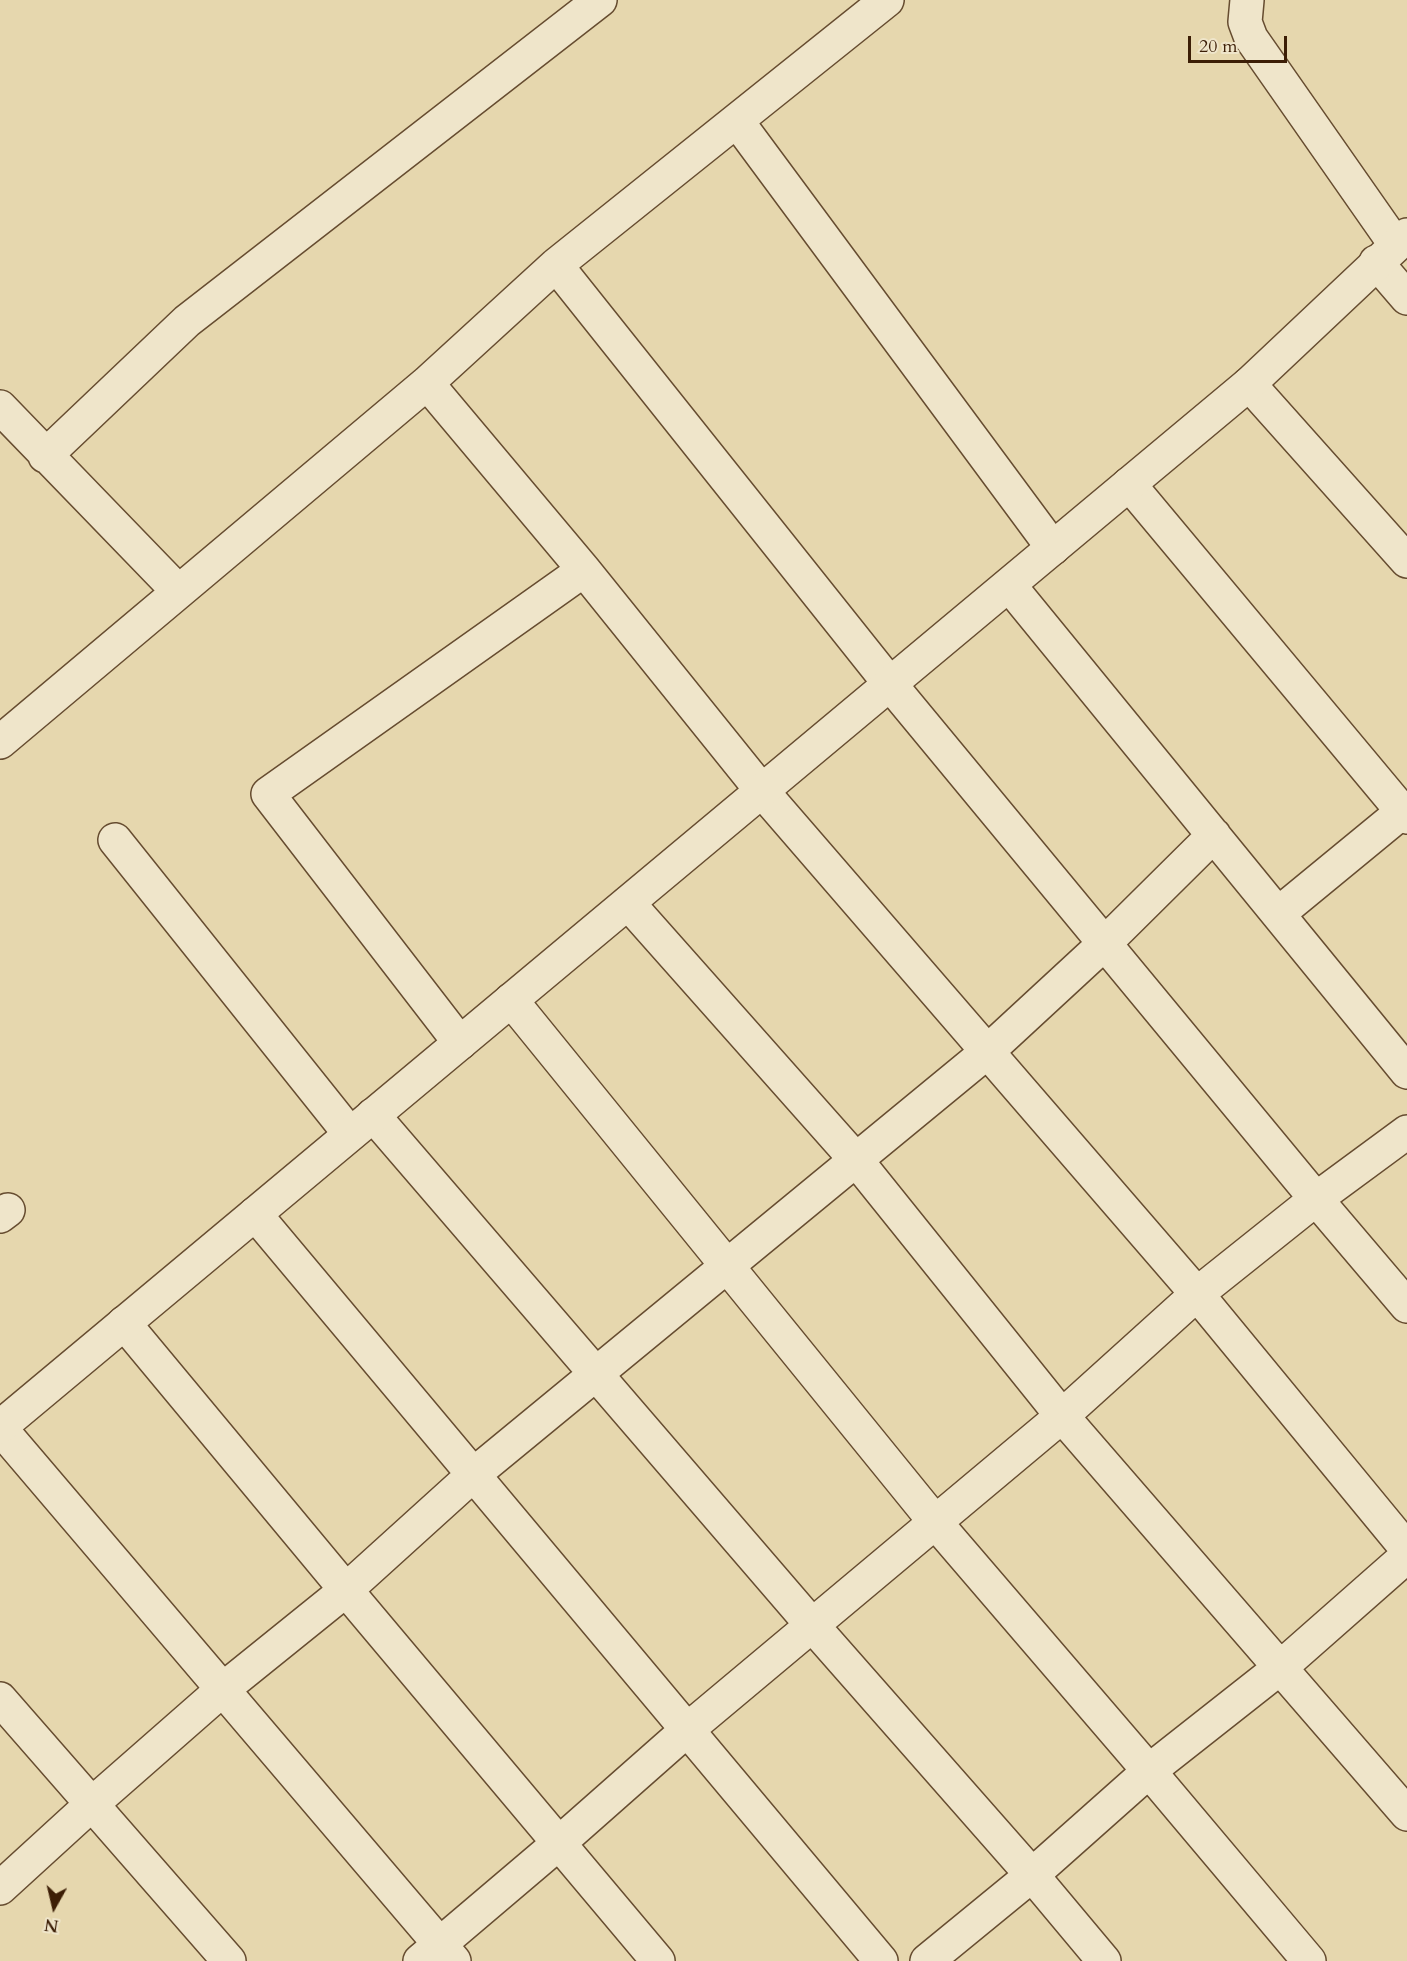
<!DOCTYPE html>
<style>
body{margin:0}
#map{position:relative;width:1407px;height:1961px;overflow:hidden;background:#e6d7ae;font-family:Cardo,serif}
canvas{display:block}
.north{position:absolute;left:24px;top:1877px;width:60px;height:60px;-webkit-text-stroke:4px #efe5ca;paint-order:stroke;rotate:188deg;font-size:16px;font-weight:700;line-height:24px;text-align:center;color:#3c1e06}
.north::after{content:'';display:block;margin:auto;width:21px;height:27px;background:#3c1e06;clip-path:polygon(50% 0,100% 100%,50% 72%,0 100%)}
.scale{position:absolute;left:1188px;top:36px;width:99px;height:27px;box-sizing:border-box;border:3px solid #3c1e06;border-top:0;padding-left:8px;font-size:18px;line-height:21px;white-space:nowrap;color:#3c1e06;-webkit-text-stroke:4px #efe5ca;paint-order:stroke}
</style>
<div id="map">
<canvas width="1407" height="1961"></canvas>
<div class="north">N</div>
<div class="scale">20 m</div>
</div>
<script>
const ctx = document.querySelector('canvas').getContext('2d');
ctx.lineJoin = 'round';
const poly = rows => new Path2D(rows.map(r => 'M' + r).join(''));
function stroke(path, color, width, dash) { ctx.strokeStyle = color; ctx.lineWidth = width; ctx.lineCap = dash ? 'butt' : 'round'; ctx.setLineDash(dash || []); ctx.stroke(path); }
const minor = poly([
 [1247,0,1245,22,1251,38,1395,244],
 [737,121,1053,548],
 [1376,262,1407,298],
 [556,265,890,684,1316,1199,1407,1306],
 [427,383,584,570,762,791,1197,1294,1407,1549],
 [1249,384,1407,561],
 [0,407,178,591],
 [45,456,187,321,600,0],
 [1129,484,1407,817],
 [1009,585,1407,1072],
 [0,742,427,383,556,265,887,0],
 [115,840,350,1134],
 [628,903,857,1161,1062,1416,1407,1814],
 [1278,914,1407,808],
 [511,1000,936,1523,1149,1771,1309,1961],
 [460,1043,268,794,584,570],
 [373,1115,812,1625,1032,1875,1104,1961],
 [255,1214,881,1961],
 [0,1216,8,1210],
 [124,1323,346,1590,658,1961],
 [0,1428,454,1961],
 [0,1699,229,1961],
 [0,1888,92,1804,222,1690,346,1590,473,1475,987,1052,1105,943,1214,835],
 [420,1961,559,1843,687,1730,1062,1416,1197,1294,1316,1199,1407,1132],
 [927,1961,1032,1875,1149,1771,1281,1667,1407,1556]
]);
const tertiary = poly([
 [0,1427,1249,384,1407,235]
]);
stroke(minor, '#664c30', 36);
stroke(tertiary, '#664c30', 36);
stroke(minor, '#efe5ca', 33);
stroke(tertiary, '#efe5ca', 33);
</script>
